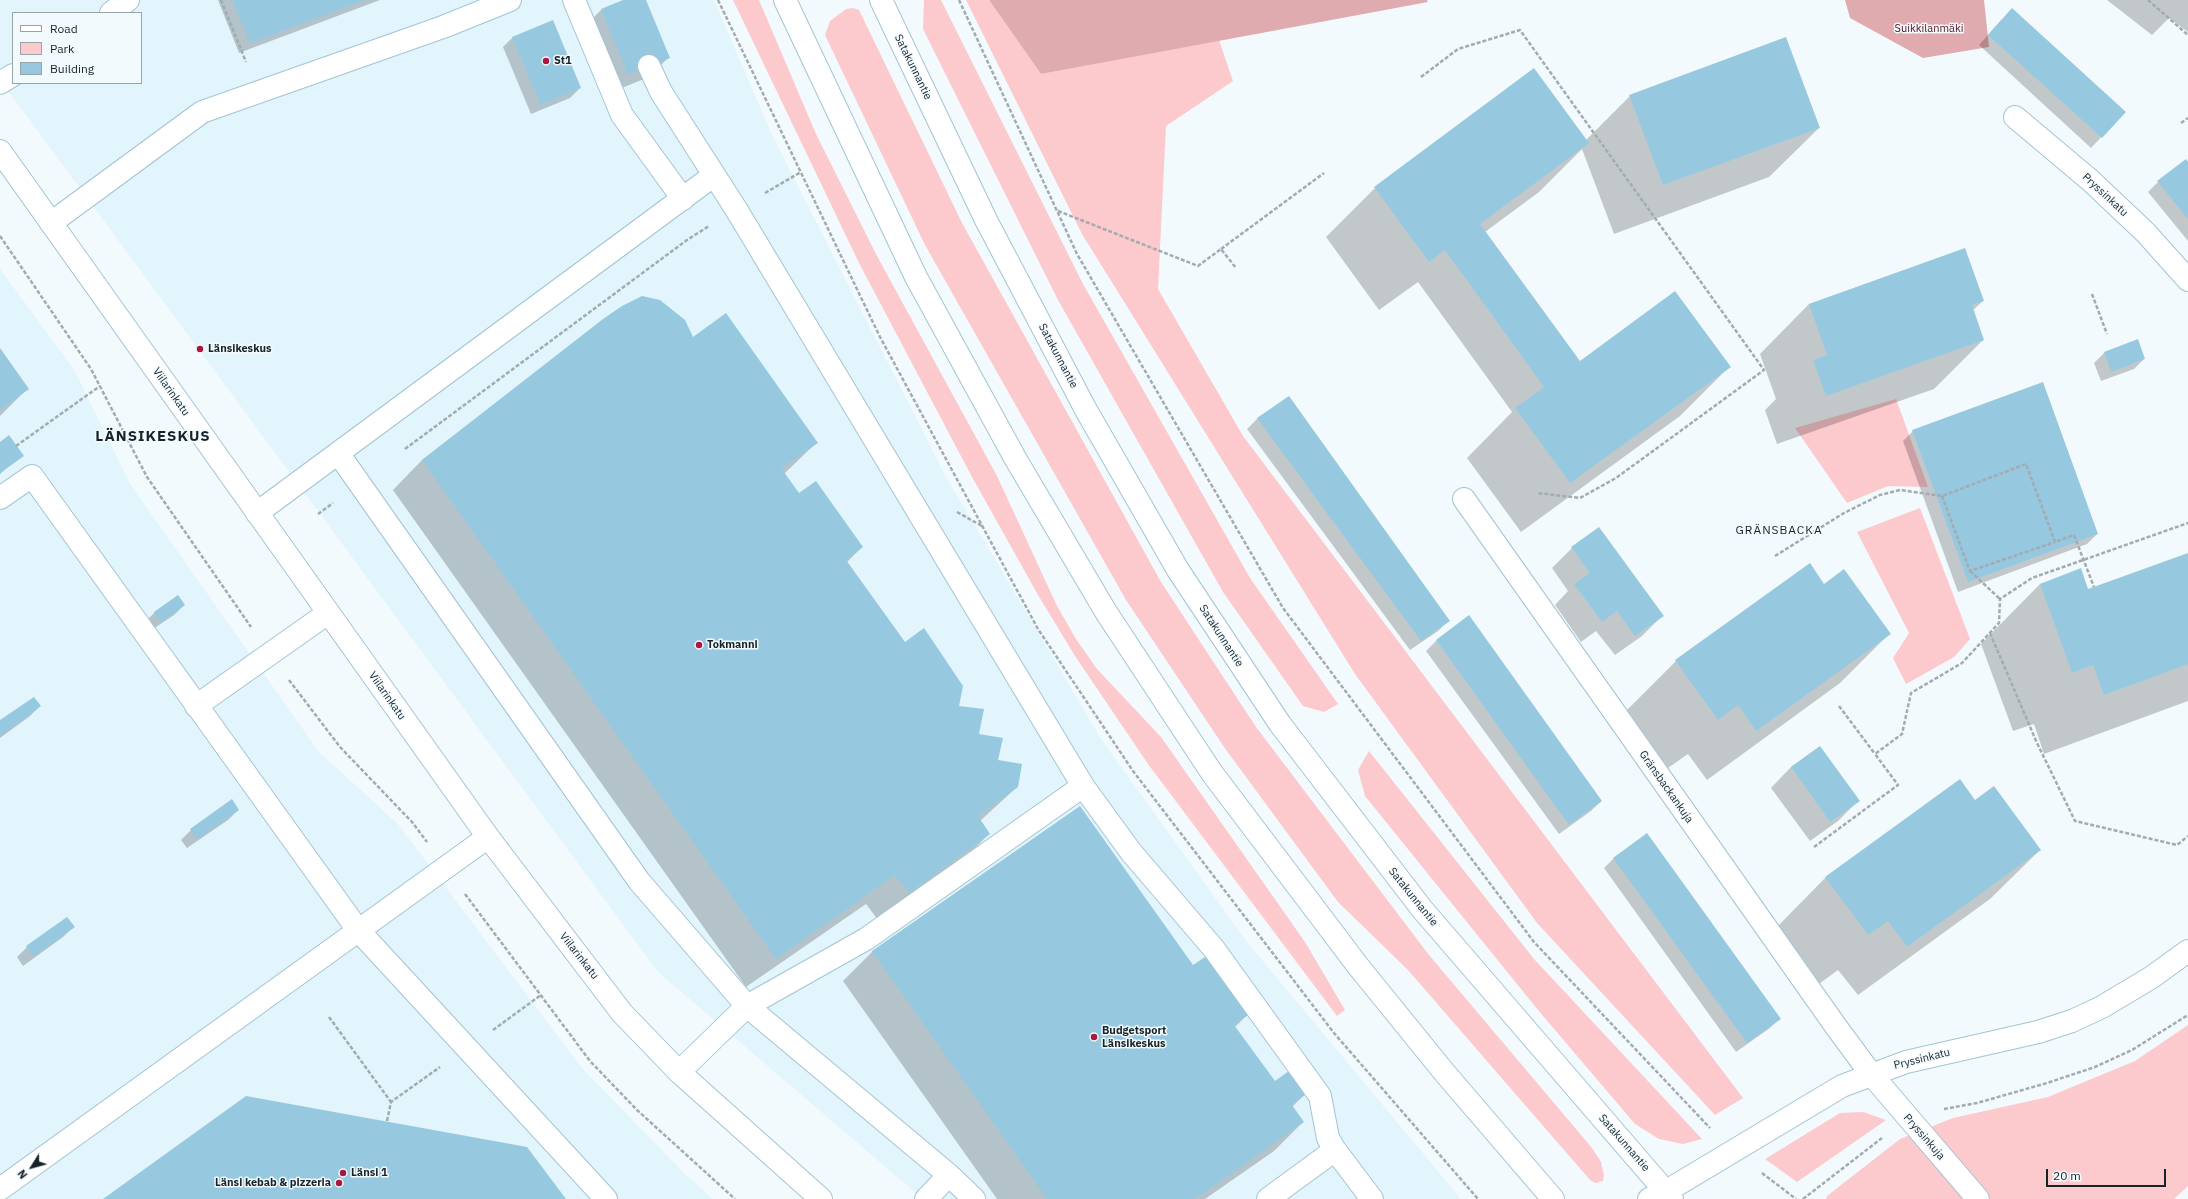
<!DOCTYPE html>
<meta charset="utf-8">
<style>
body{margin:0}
#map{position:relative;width:2188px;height:1199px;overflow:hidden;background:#f3fafd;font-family:"IBM Plex Sans",sans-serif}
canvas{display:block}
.legend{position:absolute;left:12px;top:12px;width:130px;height:72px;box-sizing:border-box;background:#f3fafd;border:1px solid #9ba4a8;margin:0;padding:5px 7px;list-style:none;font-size:12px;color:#162329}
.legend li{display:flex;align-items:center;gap:8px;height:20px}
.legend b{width:20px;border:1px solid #9ba4a8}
.north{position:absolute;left:12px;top:1147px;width:40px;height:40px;-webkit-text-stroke:3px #f3fafd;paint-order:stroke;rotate:233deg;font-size:11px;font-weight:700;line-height:16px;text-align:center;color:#162329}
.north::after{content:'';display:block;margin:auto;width:14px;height:18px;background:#162329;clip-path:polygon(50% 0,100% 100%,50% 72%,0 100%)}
.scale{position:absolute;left:2046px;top:1169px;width:120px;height:18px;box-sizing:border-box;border:2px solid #162329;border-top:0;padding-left:5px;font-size:12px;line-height:14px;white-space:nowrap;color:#162329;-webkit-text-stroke:3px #f3fafd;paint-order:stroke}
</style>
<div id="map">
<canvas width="2188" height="1199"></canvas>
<ul class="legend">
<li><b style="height:5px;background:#fff"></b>Road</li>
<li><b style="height:11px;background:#fcc9cd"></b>Park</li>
<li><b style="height:11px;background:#96c9e0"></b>Building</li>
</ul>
<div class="north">N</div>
<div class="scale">20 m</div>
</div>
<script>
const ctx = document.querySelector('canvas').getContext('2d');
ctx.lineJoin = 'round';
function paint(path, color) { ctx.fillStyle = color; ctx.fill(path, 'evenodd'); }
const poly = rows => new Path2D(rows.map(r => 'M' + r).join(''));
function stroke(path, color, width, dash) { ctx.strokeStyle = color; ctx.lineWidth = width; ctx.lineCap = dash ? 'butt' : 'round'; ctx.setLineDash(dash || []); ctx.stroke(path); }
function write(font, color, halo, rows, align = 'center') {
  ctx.font = font + ' "IBM Plex Sans",sans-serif'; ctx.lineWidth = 3; ctx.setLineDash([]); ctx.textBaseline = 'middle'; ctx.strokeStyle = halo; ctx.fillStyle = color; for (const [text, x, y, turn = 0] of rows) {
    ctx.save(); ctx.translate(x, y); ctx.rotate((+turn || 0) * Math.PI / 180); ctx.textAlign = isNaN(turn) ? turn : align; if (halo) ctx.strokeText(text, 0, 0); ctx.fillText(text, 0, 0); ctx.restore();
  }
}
paint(poly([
 [0,0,714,0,772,135,945,475,1103,742,1247,942,1461,1199,923,1199,658,972,0,80],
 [13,13,141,13,141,83,13,83],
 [0,269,75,371,130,484,319,752,398,824,581,1067,686,1175,713,1199,0,1199]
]), '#e2f4fc');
paint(poly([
 [733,0,759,0,816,134,877,256,997,476,1057,606,1076,639,1097,669,1161,737,1305,942,1345,1010,1337,1016,1148,764,1075,656,1038,595,972,477,859,263],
 [924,0,941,0,1083,284,1250,578,1338,704,1324,712,1303,706,1223,592,1058,300,923,29],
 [966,0,989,0,1041,74,1219,40,1233,81,1166,126,1158,289,1243,436,1743,1098,1715,1115,1537,923,1355,674,1082,234],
 [853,8,859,10,962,223,1161,582,1256,727,1429,955,1592,1148,1601,1162,1604,1176,1603,1181,1595,1183,1590,1180,1408,970,1338,902,1224,747,1126,600,925,245,825,35,830,21,846,9],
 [1896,399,1928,487,1888,486,1847,503,1795,428],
 [1920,508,1970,639,1954,657,1906,684,1893,658,1909,633,1857,532],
 [1369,751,1534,959,1702,1139,1683,1144,1659,1139,1635,1124,1538,1010,1365,796,1358,770],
 [2188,1025,2188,1186,2174,1199,1826,1199,1827,1196,1900,1139,1953,1118,2048,1097,2135,1061],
 [1863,1112,1886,1120,1797,1182,1765,1159,1840,1113]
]), '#fcc9cd');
paint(poly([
 [989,0,1427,0,1428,2,1041,74],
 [1845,0,1984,0,1989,47,1923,58,1850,18]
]), '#e0abaf');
paint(poly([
 [218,0,380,0,239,53],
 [625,0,645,0,669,57,649,77,607,94,581,30,601,10],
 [2107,0,2188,0,2188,32,2169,18,2152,35],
 [2002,19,2125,112,2091,148,1979,45],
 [513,37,580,88,570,98,531,114,503,47],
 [1534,70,1586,140,1630,96,1819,128,1769,177,1614,234,1582,149,1539,192,1485,232,1576,364,1729,367,1680,416,1521,532,1467,458,1512,412,1418,282,1379,310,1326,237,1375,188],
 [2188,163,2188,241,2148,192,2158,182],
 [1965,249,1983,301,1973,310,1983,340,1934,389,1777,444,1765,410,1776,399,1760,354,1809,304],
 [604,320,693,338,816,443,784,474,799,494,862,547,847,562,904,643,958,707,1017,787,980,821,989,834,960,863,879,921,866,904,746,987,393,490,422,460],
 [2137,341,2144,359,2134,369,2101,381,2094,363,2104,353],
 [0,350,28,388,0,416],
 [1288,397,1448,621,1438,631,1410,650,1247,429,1257,419],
 [1913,431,2097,534,2087,544,1958,592,1903,441],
 [0,444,22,455,0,474],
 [1599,529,1662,616,1642,636,1615,655,1596,631,1581,642,1555,605,1568,591,1552,568,1572,548],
 [2188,554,2188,701,2044,754,2034,724,2013,731,1981,644,2040,584,2080,570,2088,591],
 [184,605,174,615,150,631,145,622,155,612],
 [1469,616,1601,801,1591,811,1559,834,1426,651,1436,641],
 [1889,634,1840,683,1707,780,1688,754,1668,768,1627,710,1676,661],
 [40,706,30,716,0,738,0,722],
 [1819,747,1858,801,1838,821,1810,841,1771,788,1791,767],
 [1975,801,2040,850,1990,899,1858,995,1838,970,1819,984,1777,927,1826,877],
 [1079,808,1193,967,1247,1015,1235,1027,1275,1082,1305,1094,1292,1107,1303,1122,1274,1151,1205,1199,997,1199,843,981,872,952],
 [238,810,228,820,187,848,181,840,191,830],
 [1614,858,1780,1018,1770,1028,1736,1052,1604,868],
 [67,919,73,927,63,937,23,966,17,957,27,947]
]), '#0003');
paint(poly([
 [232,0,365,0,250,43],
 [623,0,646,0,670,58,628,75,601,9],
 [2012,8,2126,112,2102,138,1988,35],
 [553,20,581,88,541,105,512,37],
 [1786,37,1820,128,1663,185,1629,95],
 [1534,68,1589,143,1480,224,1580,361,1675,291,1731,367,1570,483,1515,408,1544,387,1445,250,1429,262,1374,187],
 [2186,159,2188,162,2188,219,2157,181],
 [1965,248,1984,301,1972,305,1984,340,1826,396,1813,360,1827,355,1809,304],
 [642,296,660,300,685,320,693,337,726,313,818,443,781,468,799,493,816,481,863,547,846,560,905,642,924,628,963,686,959,706,984,709,979,734,1003,738,998,760,1022,764,1018,787,978,816,990,834,909,893,895,875,776,959,422,460,603,319,622,306],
 [2138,339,2145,359,2111,372,2104,352],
 [0,348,29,389,0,410],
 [2043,382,2098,534,1968,582,1912,430],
 [1289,396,1450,621,1421,641,1257,418],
 [9,435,24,456,0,473,0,442],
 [1599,527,1664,616,1635,636,1617,611,1602,622,1574,584,1590,573,1571,547],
 [2188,553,2188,664,2104,695,2093,665,2072,673,2040,584,2081,568,2088,589],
 [1810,563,1824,584,1844,569,1891,634,1756,731,1738,705,1718,720,1675,660],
 [178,595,185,605,161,622,154,612],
 [1469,615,1602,801,1569,825,1436,640],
 [34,697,41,706,0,736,0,720],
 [1820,746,1860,801,1830,822,1791,767],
 [1960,779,1975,800,1994,786,2041,850,1907,947,1888,921,1868,935,1825,877],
 [232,799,239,810,197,839,190,829],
 [1080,806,1193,965,1208,955,1248,1015,1234,1025,1275,1081,1289,1071,1306,1094,1292,1105,1304,1122,1195,1199,1047,1199,872,951],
 [1647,833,1781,1019,1747,1043,1613,858],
 [67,917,75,927,33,957,26,946],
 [246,1096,527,1147,566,1199,103,1199]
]), '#96c9e0');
const lane = poly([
 [574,0,622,115,683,199],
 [111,13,128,0],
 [649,66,661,92,736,209,1083,786,1131,852,1214,949,1320,1096,1328,1138,1335,1150],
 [0,83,13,75],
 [51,223,202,112,443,27,510,0],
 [338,453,639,881,747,1006,949,1175],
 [0,498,32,476,358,930,606,1199],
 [257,513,713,176],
 [196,706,328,613],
 [679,1072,747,1006,866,939,1083,786],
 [0,1189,488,837],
 [926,1199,949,1175,974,1199],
 [1268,1199,1335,1150,1372,1199]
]);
const street = poly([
 [2015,117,2091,181,2146,233,2188,280],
 [1464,499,1837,1028,1871,1074,1978,1199],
 [1649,1199,1665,1192,1842,1086,1906,1062,2038,1032,2072,1021,2102,1007,2152,977,2188,951]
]);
const secondary = poly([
 [785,0,916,277,1015,458,1106,612,1212,773,1358,966,1444,1072,1553,1199],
 [881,0,986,220,1086,410,1178,570,1280,724,1422,909,1672,1199],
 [0,151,488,837,622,1013,679,1072,821,1199]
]);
stroke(lane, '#a2c4d4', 24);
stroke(street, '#a2c4d4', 24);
stroke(secondary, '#a2c4d4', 24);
stroke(poly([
 [221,0,246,62],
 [718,0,880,337,1038,629,1133,771,1334,1033,1478,1199],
 [959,0,1077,254,1283,608,1534,942,1710,1128],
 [2148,0,2188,35],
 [1421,77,1458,49,1520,30,1764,370,1616,478,1580,498,1537,493],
 [2181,123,2188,118],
 [765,193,801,172],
 [1058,211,1198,266,1221,249,1236,268],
 [0,236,91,369,147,477,251,627],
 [1221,249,1324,173],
 [2092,294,2107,334],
 [16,446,100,386],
 [405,449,687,240,709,226],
 [1942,496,1970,571,2055,542],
 [957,512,982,526],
 [318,514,333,503],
 [1775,556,1844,513,1880,495,1900,490,1942,496,2026,464,2055,542,2074,535,2094,587],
 [1970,571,2000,599],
 [1990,633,2037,743,2075,821,2177,845,2188,836],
 [289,680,340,747,412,822,427,842],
 [1839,706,1875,754],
 [1814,847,1898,785,1875,754,1902,734,1911,693,1962,663,1999,623,2000,599,2032,578,2188,523],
 [465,894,590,1061,637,1110,735,1199],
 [329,1017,391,1102],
 [493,1030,541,995],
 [1944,1109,1977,1103,2047,1083,2095,1067,2132,1050,2188,1015],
 [387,1121,391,1102,440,1067],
 [1762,1173,1796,1199],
 [1803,1199,1882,1138]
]), '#a2abaf', 2.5, [4, 2]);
stroke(lane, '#fff', 22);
stroke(street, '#fff', 22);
stroke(secondary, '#fff', 22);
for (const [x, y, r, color] of [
 [546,61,4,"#ab1641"],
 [200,349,4,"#ab1641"],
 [699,645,4,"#ab1641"],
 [1094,1037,4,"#ab1641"],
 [343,1173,4,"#ab1641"],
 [339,1183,4,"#ab1641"]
]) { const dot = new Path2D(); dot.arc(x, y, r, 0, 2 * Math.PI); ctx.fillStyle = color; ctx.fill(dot); stroke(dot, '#f3fafd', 1.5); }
write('11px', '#511220', '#f3fafd', [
 ["Suikkilanmäki",1929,29]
]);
write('bold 11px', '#162329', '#f3fafd', [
 ["St1",554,61],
 ["Länsikeskus",208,349],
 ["Tokmanni",707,645],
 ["Budgetsport",1102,1031],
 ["Länsikeskus",1102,1044],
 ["Länsi 1",351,1173],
 ["Länsi kebab & pizzeria",331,1183,"right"]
], 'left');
write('11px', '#162329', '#f3fafd', [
 ["Satakunnantie",913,67,64],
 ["Pryssinkatu",2105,195,43],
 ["Satakunnantie",1058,356,62],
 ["Viilarinkatu",171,392,55],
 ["Satakunnantie",1221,636,57],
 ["Viilarinkatu",387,696,55],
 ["Gränsbackankuja",1666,787,55],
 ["Satakunnantie",1413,897,51],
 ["Viilarinkatu",579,956,52],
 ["Pryssinkatu",1922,1059,-14],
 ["Pryssinkuja",1924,1137,49],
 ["Satakunnantie",1624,1143,49]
]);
ctx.letterSpacing = '1px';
write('12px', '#162329', '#f3fafd', [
 ["GRÄNSBACKA",1779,531]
]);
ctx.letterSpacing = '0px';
ctx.letterSpacing = '1px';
write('bold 15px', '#162329', '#f3fafd', [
 ["LÄNSIKESKUS",153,437]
]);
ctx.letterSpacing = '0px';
</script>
